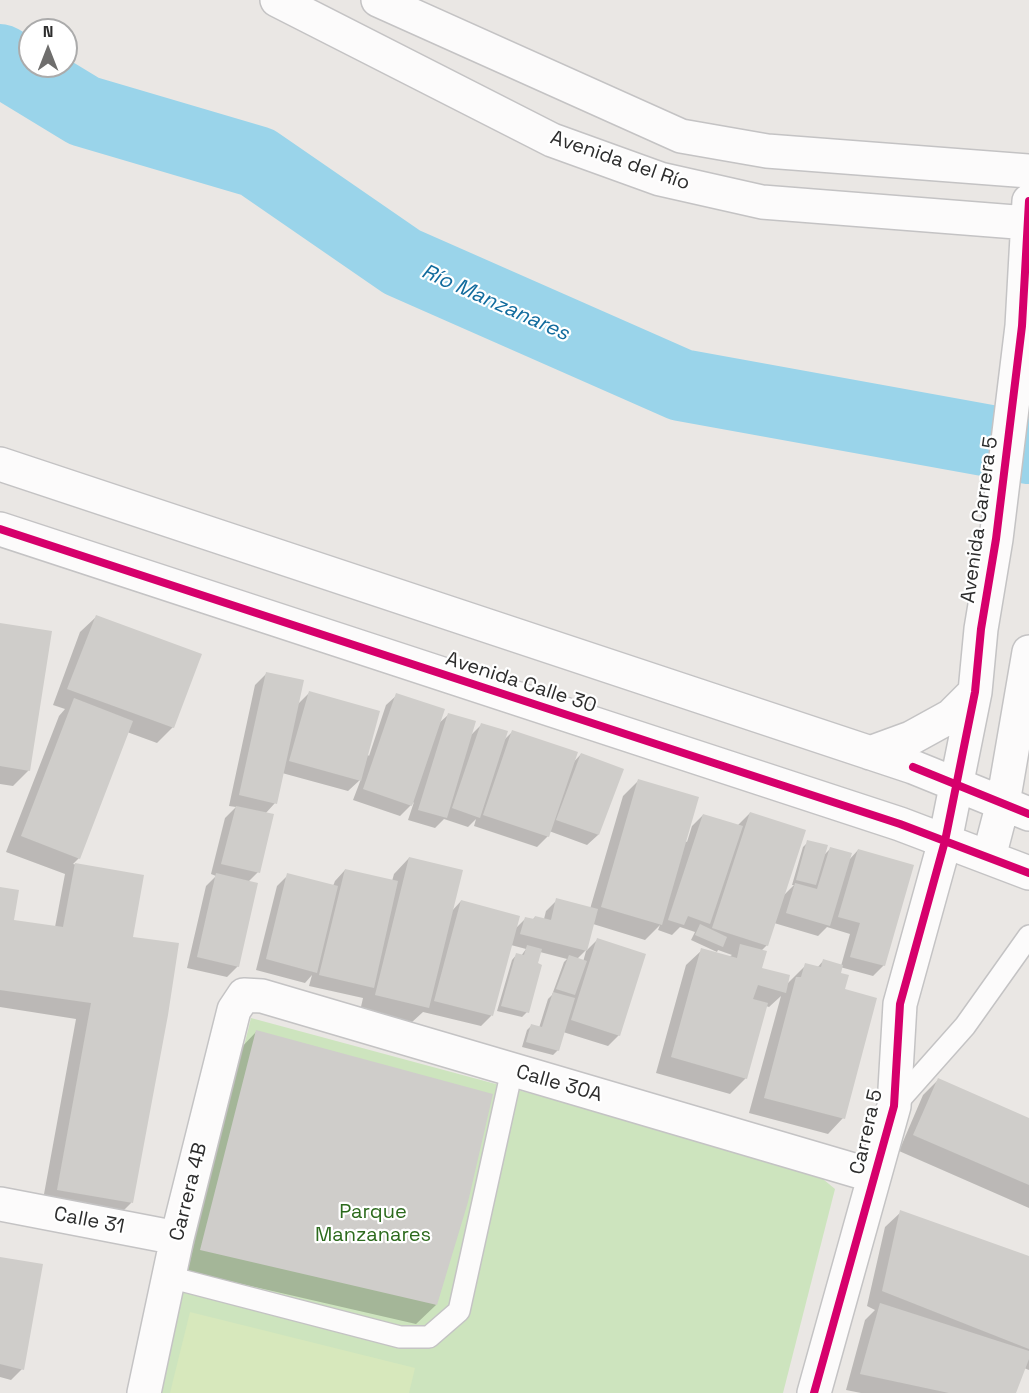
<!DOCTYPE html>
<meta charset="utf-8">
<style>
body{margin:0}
#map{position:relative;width:1029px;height:1393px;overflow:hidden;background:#eae7e4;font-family:"Space Grotesk",sans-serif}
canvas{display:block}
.north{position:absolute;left:18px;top:18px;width:60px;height:60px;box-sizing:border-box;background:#fff;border:2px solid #ababab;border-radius:50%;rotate:0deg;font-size:16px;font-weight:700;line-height:24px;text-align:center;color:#2d2d2d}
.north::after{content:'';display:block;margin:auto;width:21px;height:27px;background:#6f6e6d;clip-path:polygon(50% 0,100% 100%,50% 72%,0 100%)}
</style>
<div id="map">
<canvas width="1029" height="1393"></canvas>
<div class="north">N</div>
</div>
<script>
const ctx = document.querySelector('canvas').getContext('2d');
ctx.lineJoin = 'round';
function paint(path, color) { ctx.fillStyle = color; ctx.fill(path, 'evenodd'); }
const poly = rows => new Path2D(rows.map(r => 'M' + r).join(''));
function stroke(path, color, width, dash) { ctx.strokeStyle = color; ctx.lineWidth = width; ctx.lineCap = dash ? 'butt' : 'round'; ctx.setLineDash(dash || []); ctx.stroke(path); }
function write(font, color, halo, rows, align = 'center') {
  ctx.font = font + ' "Space Grotesk",sans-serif'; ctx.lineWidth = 4.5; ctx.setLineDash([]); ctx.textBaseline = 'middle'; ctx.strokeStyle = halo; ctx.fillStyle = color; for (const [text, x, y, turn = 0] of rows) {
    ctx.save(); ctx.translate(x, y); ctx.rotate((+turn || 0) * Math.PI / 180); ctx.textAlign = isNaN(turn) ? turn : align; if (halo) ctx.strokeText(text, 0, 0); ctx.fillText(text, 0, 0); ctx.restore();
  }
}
paint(poly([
 [251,1018,811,1169,835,1189,783,1393,157,1393]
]), '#cde4be');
paint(poly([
 [190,1312,415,1368,409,1393,170,1393]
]), '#d7e8bc');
paint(poly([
 [96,617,173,727,157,743,127,732,79,858,73,864,142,876,131,938,131,1203,116,1218,42,1205,76,1019,0,1007,0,889,13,921,55,927,65,874,6,852,59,716,65,709,53,705,80,632],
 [0,625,29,770,13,786,0,784],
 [266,674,297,705,309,693,369,756,386,705,397,695,438,724,448,715,471,735,481,725,503,741,512,732,572,764,581,754,622,769,598,835,587,845,549,831,548,836,537,847,474,826,476,819,468,827,444,819,435,828,408,820,414,802,400,816,353,800,361,779,348,791,282,773,275,803,265,814,258,872,248,882,238,966,227,977,187,968,206,886,216,876,211,874,225,818,236,807,229,806,255,685],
 [638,781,685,841,687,842,692,826,703,815,737,826,750,813,782,897,794,885,792,885,803,847,808,842,823,856,831,848,849,860,858,850,884,965,873,976,840,967,843,990,843,1118,828,1134,749,1113,781,996,769,1007,766,1006,746,1078,730,1094,656,1073,686,965,702,950,729,957,732,955,718,950,717,952,691,940,695,932,680,927,672,935,658,930,660,925,645,940,593,924,586,950,577,959,583,962,586,951,597,940,619,1035,608,1046,563,1032,558,1050,553,1055,522,1047,527,1030,532,1025,539,1028,548,999,552,995,564,962,567,959,540,952,527,1012,522,1017,497,1011,512,960,517,954,521,956,526,949,511,945,491,1016,481,1026,423,1012,411,1023,360,1011,363,998,309,986,312,975,305,983,256,970,277,886,288,875,333,886,335,881,345,870,392,881,394,874,409,858,451,912,461,901,515,929,525,919,532,920,535,917,544,919,546,911,557,900,590,909,623,796],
 [774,923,818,936,827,927,850,934,841,966,823,961,817,968,806,965,786,985,760,969,761,951,767,945],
 [256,1032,436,1305,416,1324,181,1270,237,1052],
 [938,1080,1029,1119,1029,1208,899,1151,923,1095],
 [901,1212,1029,1257,1029,1370,1024,1368,1014,1393,861,1393,846,1390,865,1320,875,1310,867,1306,885,1227],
 [0,1259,22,1369,11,1380,0,1377]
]), '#0003');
stroke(poly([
 [0,60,84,111,257,162,402,262,681,385,1029,448]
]), '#9ad4ea', 72);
paint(poly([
 [96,615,202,654,174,728,67,689],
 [0,623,52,631,30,771,0,766],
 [266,672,304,680,277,804,239,795],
 [309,691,380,711,361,781,289,761],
 [396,693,445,709,412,806,363,789],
 [74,698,133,721,80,859,21,836],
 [448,713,476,721,447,818,418,810],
 [481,723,508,731,480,818,452,808],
 [512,730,578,752,549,837,483,815],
 [581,753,624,769,599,835,556,820],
 [638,779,699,797,662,925,601,907],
 [236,806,274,814,260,873,221,864],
 [750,812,806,830,768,946,712,928],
 [703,814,743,826,710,924,688,916,684,925,668,920],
 [807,840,828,845,816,885,796,880],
 [830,847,852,853,830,926,786,913,795,883,817,889],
 [858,849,914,865,885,966,850,957,860,923,838,917],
 [409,857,463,870,429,1008,375,995],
 [75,863,144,875,133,937,179,943,168,1015,133,1203,57,1190,91,1003,0,990,0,887,19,890,14,920,63,927],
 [345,869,398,881,374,988,319,975],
 [216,873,258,883,239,967,197,957],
 [287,873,338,886,317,973,266,959],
 [556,898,598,909,587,951,520,934,525,917,534,919,535,916,551,920],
 [461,900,520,916,493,1016,434,1001],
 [700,924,727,937,723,947,695,935],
 [597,938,646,954,620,1036,571,1020],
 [740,944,767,951,762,968,790,975,786,993,758,985,753,999,768,1003,747,1079,671,1057,701,948,737,958],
 [527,945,542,949,538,963,542,965,529,1013,501,1006,516,953,524,955],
 [569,955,587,961,575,995,556,989],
 [823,959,843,965,841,973,849,975,845,989,877,998,845,1119,764,1098,796,977,801,977,805,963,821,967],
 [553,992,575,998,559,1051,526,1042,531,1024,542,1027],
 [256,1030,493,1094,468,1202,437,1305,200,1250],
 [938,1078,1029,1118,1029,1185,913,1135],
 [900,1210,1029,1256,1029,1349,882,1291],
 [0,1257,43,1264,24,1370,0,1364],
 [880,1303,1029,1351,1029,1359,1016,1393,949,1393,860,1374]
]), '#cfcdca');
const lane = poly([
 [894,1106,965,1026,1029,936],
 [169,1277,400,1337,429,1337,459,1311,512,1070]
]);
const street = poly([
 [0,1204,177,1238],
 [144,1393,177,1238,234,1010,244,995,262,996,874,1176],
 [814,1393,894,1106,900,1004,945,841]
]);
const secondary = poly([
 [277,0,552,140,660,179,762,202,1029,223],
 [378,0,681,136,767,151,1029,171],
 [0,464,913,767,1029,814],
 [0,529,900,824,1029,873],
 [870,753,911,738,951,716,975,692],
 [945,841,975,692,981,629,996,539,1022,326,1029,201],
 [989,857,1003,803,1029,652]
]);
stroke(lane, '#c4c3c4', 24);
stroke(street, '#c4c3c4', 36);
stroke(secondary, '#c4c3c4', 36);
stroke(lane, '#fcfbfb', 21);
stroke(street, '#fcfbfb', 33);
stroke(secondary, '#fcfbfb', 33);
stroke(poly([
 [0,529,900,824,1029,873],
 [913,767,1029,814],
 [814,1393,894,1106,900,1004,945,841,975,692,981,629,996,539,1022,326,1029,201]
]), '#d6006c', 8);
write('20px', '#2d2d2d', '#fff', [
 ["Avenida del Río",620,161,19],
 ["Avenida Carrera 5",980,520,-82],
 ["Avenida Calle 30",521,683,18],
 ["Calle 30A",559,1084,16],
 ["Carrera 5",867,1132,-77],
 ["Carrera 4B",189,1192,-76],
 ["Calle 31",89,1221,11]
]);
write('20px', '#2c6a1d', '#fff', [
 ["Parque",373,1213],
 ["Manzanares",373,1236]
]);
write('italic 21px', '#116b9d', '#fff', [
 ["Río Manzanares",495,303,24]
]);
</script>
